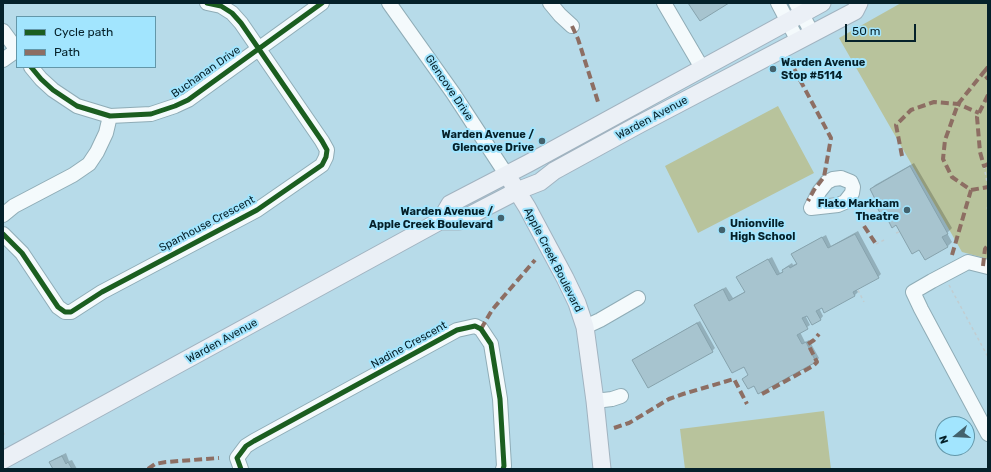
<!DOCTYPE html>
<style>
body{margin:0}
#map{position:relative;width:991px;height:472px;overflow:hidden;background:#b7dbe9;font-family:Rubik,sans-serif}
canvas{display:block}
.frame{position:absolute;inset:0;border:4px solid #05212a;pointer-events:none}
.legend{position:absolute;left:16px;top:16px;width:140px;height:52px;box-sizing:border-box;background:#a2e5fe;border:1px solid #6397a9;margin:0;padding:5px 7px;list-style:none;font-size:12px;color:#05212a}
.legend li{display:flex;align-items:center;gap:8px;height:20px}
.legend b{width:20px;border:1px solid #6397a9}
.north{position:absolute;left:935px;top:416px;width:40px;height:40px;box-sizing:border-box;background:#a2e5fe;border:1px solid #6397a9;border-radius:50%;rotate:252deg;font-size:11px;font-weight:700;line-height:16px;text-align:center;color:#05212a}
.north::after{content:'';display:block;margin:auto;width:14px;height:18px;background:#43626d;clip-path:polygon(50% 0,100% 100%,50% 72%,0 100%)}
.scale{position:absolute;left:845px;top:24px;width:71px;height:18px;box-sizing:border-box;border:2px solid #05212a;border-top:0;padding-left:5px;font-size:12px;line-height:14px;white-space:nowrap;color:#05212a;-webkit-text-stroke:3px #a2e5fe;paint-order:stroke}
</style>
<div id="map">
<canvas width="991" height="472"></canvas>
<div class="frame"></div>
<ul class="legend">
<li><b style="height:5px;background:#1b5e20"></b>Cycle path</li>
<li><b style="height:5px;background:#8d6e63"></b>Path</li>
</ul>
<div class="north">N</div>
<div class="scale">50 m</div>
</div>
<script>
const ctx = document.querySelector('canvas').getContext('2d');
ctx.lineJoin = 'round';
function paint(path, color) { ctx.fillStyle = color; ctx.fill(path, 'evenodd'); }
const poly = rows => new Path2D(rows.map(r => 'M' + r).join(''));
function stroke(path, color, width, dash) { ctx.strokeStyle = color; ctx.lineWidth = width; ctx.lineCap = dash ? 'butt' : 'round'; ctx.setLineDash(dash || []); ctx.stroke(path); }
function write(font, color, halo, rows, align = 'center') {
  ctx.font = font + ' Rubik,sans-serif'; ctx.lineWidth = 4; ctx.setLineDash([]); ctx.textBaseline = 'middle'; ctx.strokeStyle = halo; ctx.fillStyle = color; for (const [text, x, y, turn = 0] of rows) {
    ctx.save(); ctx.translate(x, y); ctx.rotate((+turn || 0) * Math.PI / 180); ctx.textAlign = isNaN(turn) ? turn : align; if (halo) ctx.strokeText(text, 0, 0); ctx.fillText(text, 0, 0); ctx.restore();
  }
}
paint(poly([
 [901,3,988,3,988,259,962,252,839,38],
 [778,106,814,173,698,233,665,166],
 [824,411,831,469,685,469,680,429]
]), '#b8c39c');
paint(poly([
 [914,163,952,228,947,233,952,242,947,247,920,249,877,200,871,189,875,185],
 [858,231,881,274,878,277,856,289,858,292,855,295,819,308,823,316,820,320,806,312,804,313,810,325,800,332,805,342,809,340,819,358,816,361,758,392,754,385,744,379,749,374,744,365,696,305,699,302,726,287,733,298,746,291,738,277,741,274,772,257,780,273,784,271,783,270,786,267,792,263,793,265,797,263,792,254,796,251,826,235,831,246],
 [700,321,715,348,712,351,633,360,637,357],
 [66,453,69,461,72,460,77,469,54,469,51,463,54,459]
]), '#0003');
const building = poly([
 [688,3,729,3,700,21,688,3],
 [910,166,948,234,942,237,948,247,925,260,919,250,912,254,896,225,892,228,887,218,884,220,874,202,876,201,870,189,910,166],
 [855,234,879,278,853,292,855,296,824,313,822,308,816,311,821,320,812,325,807,316,802,318,808,329,797,335,802,344,806,342,816,362,758,394,754,386,748,389,742,379,748,375,744,367,732,373,694,305,723,289,729,301,745,292,736,277,768,259,777,275,783,272,782,270,789,266,790,268,797,264,791,254,822,237,828,248,855,234],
 [697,323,713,352,648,388,632,360,697,323],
 [62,456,66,464,68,462,72,469,53,469,49,462,62,456]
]);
paint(building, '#a7c4cf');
stroke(building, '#86a2ac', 1);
const minor = poly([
 [389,3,453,93,506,174],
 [550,3,560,15,572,26],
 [664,3,702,68],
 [778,3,798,41],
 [796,3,812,33],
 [3,31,17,50],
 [3,60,17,50],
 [31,67,41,79,53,90,77,106,110,116,151,114,175,106,188,100,322,3],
 [841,178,851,182,853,187,852,193,845,202,838,205,811,208,819,192,827,182,833,179,841,178],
 [3,215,14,206,73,175,89,164,97,152,106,133,110,116],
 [3,234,22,253,58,307,65,312,71,312,102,292,257,210,322,165,326,157,327,150,322,141,241,23,232,13,221,6,207,3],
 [988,267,968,262,932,281,913,292,921,309,988,434],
 [585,327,600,320,638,298],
 [595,401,612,399,621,396],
 [241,469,237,458,246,446,254,441,457,330,475,326,481,329,491,344,500,399,504,466,503,469]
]);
const major = poly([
 [512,183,527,207,565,278,577,303,585,327,595,401,602,469],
 [440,221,450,204,529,163,822,3],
 [3,460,440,221,459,221,517,191,540,182,554,171,638,125,855,11,859,3]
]);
stroke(minor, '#8facb6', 16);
stroke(major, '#a1b3c0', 19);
stroke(poly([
 [984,166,987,182],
 [988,206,987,209,988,213],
 [896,233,899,232],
 [876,244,886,239],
 [949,285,988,357],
 [858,290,864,302],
 [3,432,6,437]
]), '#c1cdd1', 1.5, [3, 3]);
stroke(minor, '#f4fafc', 14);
stroke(major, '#ebf0f6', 17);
stroke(poly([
 [572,26,578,39,599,105],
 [791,58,791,63,831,138,824,177,814,190,808,201],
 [988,67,983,73,988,79],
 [988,95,977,117,980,152,984,166,988,164],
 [902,156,896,125,911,110,934,102,958,104,979,113],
 [971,190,988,187],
 [864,226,876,244],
 [952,255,971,190,952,177,943,159,945,140,958,104,983,73],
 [983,266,985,249,988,245],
 [481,329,492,310,535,260],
 [762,394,813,366,817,362,808,344,814,340,819,334],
 [614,428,629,423,669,399,683,394,734,379,747,404],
 [148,469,155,464,166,462,219,458]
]), '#8d6e63', 4, [8, 4]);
stroke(poly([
 [31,67,41,79,53,90,77,106,110,116,151,114,175,106,188,100,322,3],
 [3,234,22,253,58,307,65,312,71,312,102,292,257,210,322,165,326,157,327,150,322,141,241,23,232,13,221,6,207,3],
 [241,469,237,458,246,446,254,441,457,330,475,326,481,329,491,344,500,399,504,466,503,469]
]), '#1b5e20', 5);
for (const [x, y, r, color] of [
 [773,69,4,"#43626d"],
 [542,141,4,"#43626d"],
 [907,210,4,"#43626d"],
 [501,218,4,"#43626d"],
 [722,230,4,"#43626d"]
]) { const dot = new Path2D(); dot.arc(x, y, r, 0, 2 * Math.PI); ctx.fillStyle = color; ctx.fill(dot); stroke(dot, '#a2e5fe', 1.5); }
write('bold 11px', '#05212a', '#a2e5fe', [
 ["Warden Avenue",781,63,"left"],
 ["Stop #5114",781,76,"left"],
 ["Warden Avenue /",534,135],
 ["Glencove Drive",534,148],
 ["Flato Markham",899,204],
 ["Theatre",899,217],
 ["Warden Avenue /",493,212],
 ["Apple Creek Boulevard",493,225],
 ["Unionville",730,224,"left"],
 ["High School",730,237,"left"]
], 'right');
write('11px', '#05212a', '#a2e5fe', [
 ["Buchanan Drive",206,72,-35],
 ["Glencove Drive",449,88,56],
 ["Warden Avenue",652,118,-28],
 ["Spanhouse Crescent",207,224,-28],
 ["Apple Creek Boulevard",553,260,63],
 ["Warden Avenue",222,341,-29],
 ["Nadine Crescent",409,345,-29]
]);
</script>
